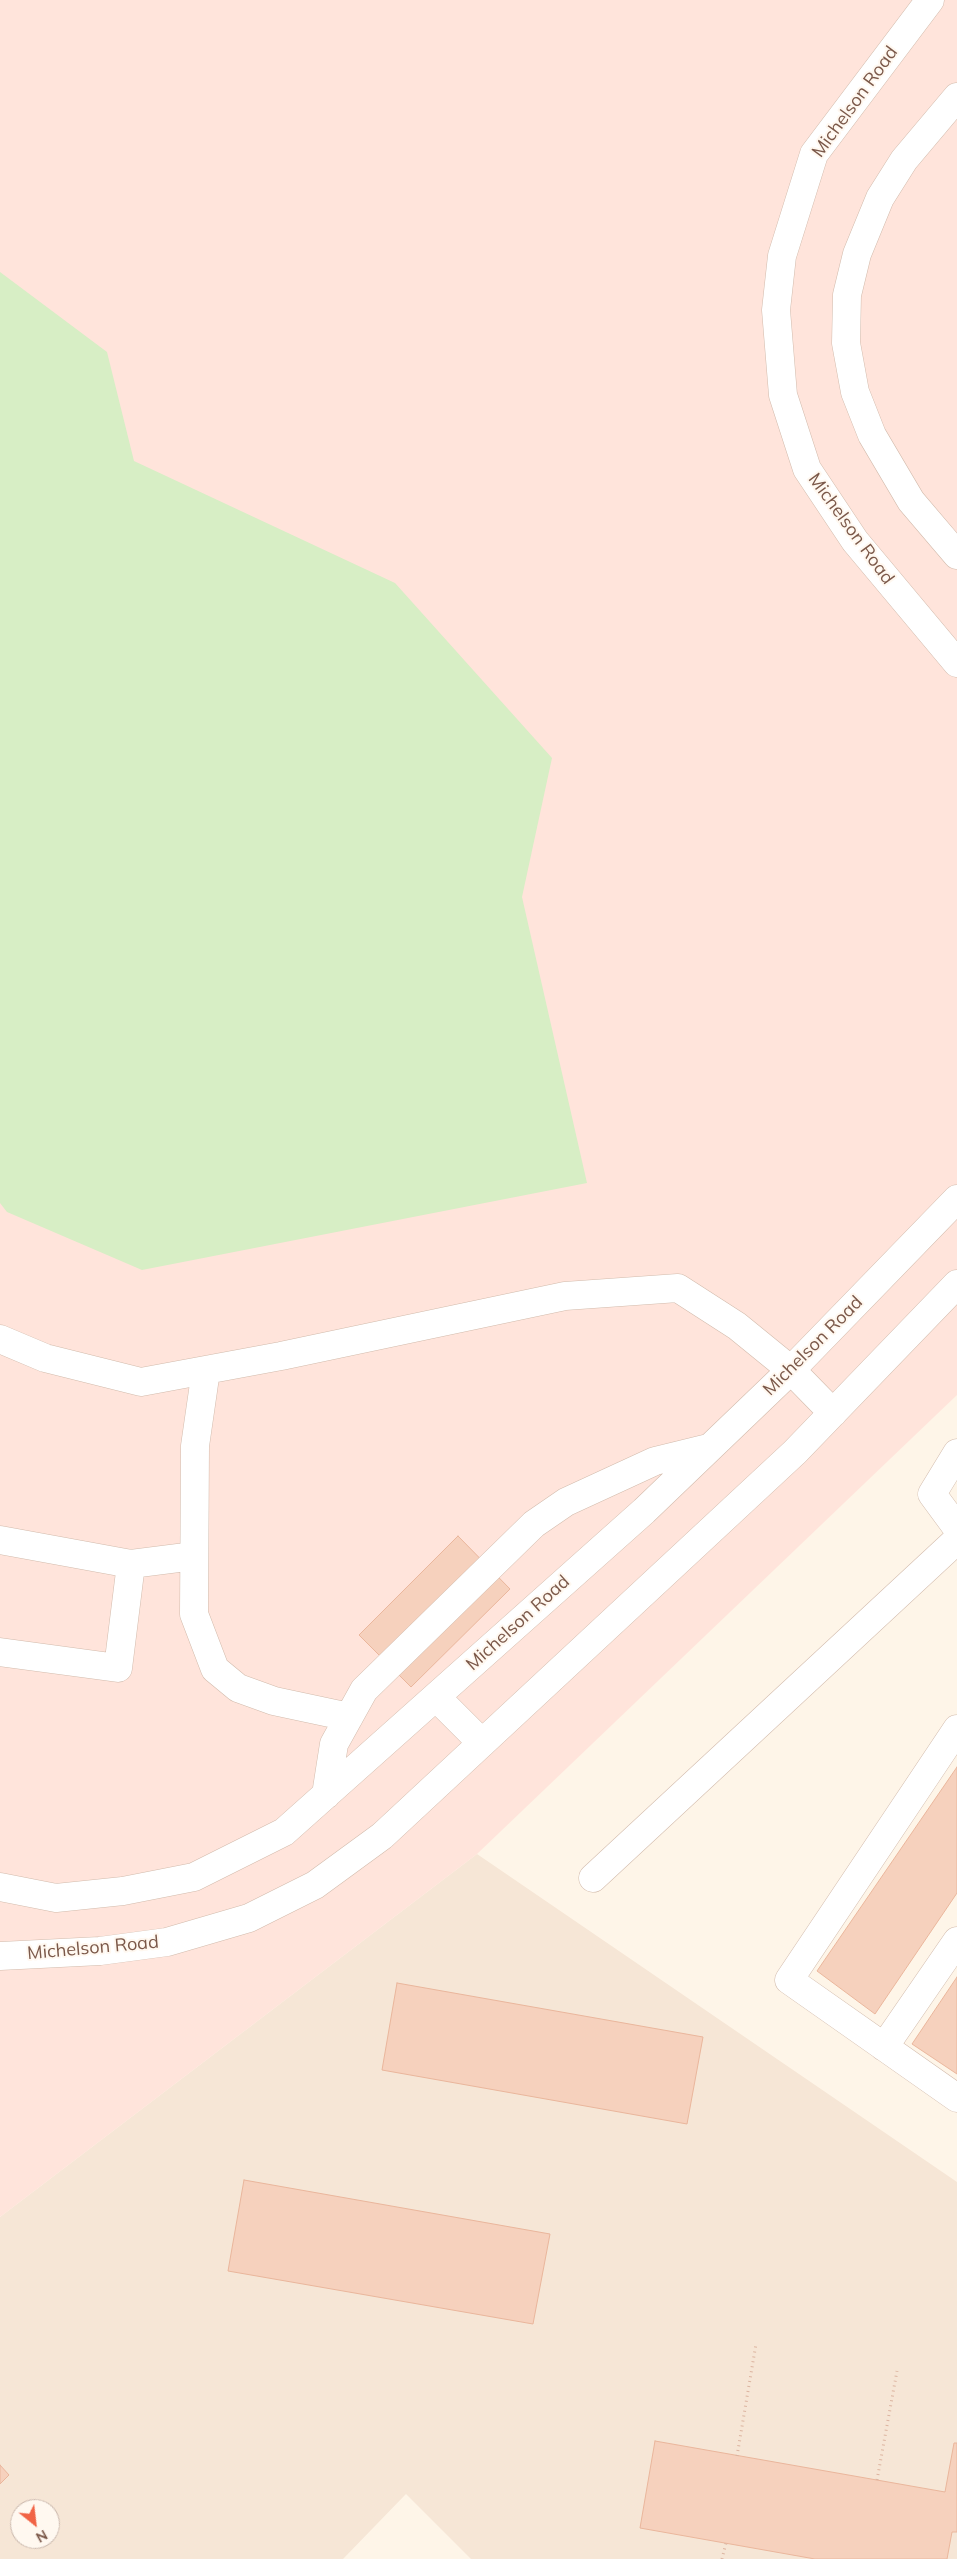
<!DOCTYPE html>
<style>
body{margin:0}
#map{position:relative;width:957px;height:2559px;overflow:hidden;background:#fef5e8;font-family:Mulish,sans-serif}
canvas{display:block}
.north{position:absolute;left:10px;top:2499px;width:50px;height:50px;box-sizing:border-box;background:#fff8f0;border:1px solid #cab8ad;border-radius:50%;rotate:151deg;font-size:14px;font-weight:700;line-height:20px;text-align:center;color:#7b5849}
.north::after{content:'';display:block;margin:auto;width:18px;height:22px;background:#f16345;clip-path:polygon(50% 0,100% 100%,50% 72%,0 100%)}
</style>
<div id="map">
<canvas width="957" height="2559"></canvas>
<div class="north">N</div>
</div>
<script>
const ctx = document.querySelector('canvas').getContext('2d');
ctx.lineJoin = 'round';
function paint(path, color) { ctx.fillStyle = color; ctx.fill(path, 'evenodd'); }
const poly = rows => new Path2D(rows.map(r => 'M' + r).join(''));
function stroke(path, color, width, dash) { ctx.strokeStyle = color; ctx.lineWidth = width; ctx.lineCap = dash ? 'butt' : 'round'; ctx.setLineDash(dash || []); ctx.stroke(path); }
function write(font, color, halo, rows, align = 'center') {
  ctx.font = font + ' Mulish,sans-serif'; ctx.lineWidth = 4; ctx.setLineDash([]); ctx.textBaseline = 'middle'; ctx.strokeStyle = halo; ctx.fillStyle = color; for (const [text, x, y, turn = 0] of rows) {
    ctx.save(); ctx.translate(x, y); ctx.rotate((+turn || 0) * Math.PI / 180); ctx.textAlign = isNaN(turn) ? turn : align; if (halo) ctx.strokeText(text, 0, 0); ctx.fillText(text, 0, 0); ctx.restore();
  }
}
paint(poly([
 [477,1854,957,2182,957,2559,471,2559,406,2494,343,2559,0,2559,0,2217],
 [20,2509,50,2509,50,2539,20,2539]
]), '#f6e6d6');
paint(poly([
 [0,0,957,0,957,1395,477,1854,0,2217]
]), '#ffe4db');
paint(poly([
 [0,272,107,352,134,461,395,583,552,758,522,897,587,1183,142,1270,7,1212,0,1203]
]), '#d7eec5');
const building = poly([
 [458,1536,510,1589,411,1687,359,1635,458,1536],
 [957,1767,957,1893,875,2014,817,1971,957,1767],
 [957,1977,957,2074,912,2044,957,1977],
 [397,1983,703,2037,687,2124,382,2070,397,1983],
 [244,2180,550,2234,533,2324,228,2271,244,2180],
 [655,2441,945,2492,954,2443,957,2443,957,2532,952,2532,947,2559,815,2559,640,2528,655,2441],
 [0,2465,9,2475,0,2484,0,2465]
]);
paint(building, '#f6d1bd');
stroke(building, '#eab69c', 1);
const minor = poly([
 [930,0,814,154,782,256,776,310,783,395,807,469,855,541,957,663],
 [957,97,904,160,880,198,857,254,847,295,846,343,855,392,872,435,911,501,957,555],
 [0,1339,45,1358,141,1382,281,1356,565,1296,678,1288,737,1326,791,1370,833,1413],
 [206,1370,195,1446,194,1614,215,1669,238,1688,274,1701,349,1717],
 [957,1453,932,1494,957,1528],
 [0,1540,131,1564,194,1556],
 [0,1652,118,1668,131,1564],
 [436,1697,482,1743],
 [957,1729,789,1980,957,2098],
 [326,1795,334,1744,364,1690,534,1524,566,1502,655,1461,708,1448],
 [593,1878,957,1540],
 [0,1887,56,1898,123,1891,194,1877,284,1832,644,1511,791,1370,957,1199],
 [0,1956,100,1951,167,1942,249,1918,315,1885,382,1836,795,1452,957,1284],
 [884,2047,957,1941]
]);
stroke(minor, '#d2bbac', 29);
stroke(poly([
 [737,2456,756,2344],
 [877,2480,897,2371],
 [722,2559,726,2543]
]), '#dcb4a0', 3, [1, 4]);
stroke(minor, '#fff', 28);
write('18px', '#7b5849', '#fff8f0', [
 ["Michelson Road",855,102,-54],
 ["Michelson Road",851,529,54],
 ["Michelson Road",813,1346,-45],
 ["Michelson Road",518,1623,-42],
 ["Michelson Road",93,1948,-5]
]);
</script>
